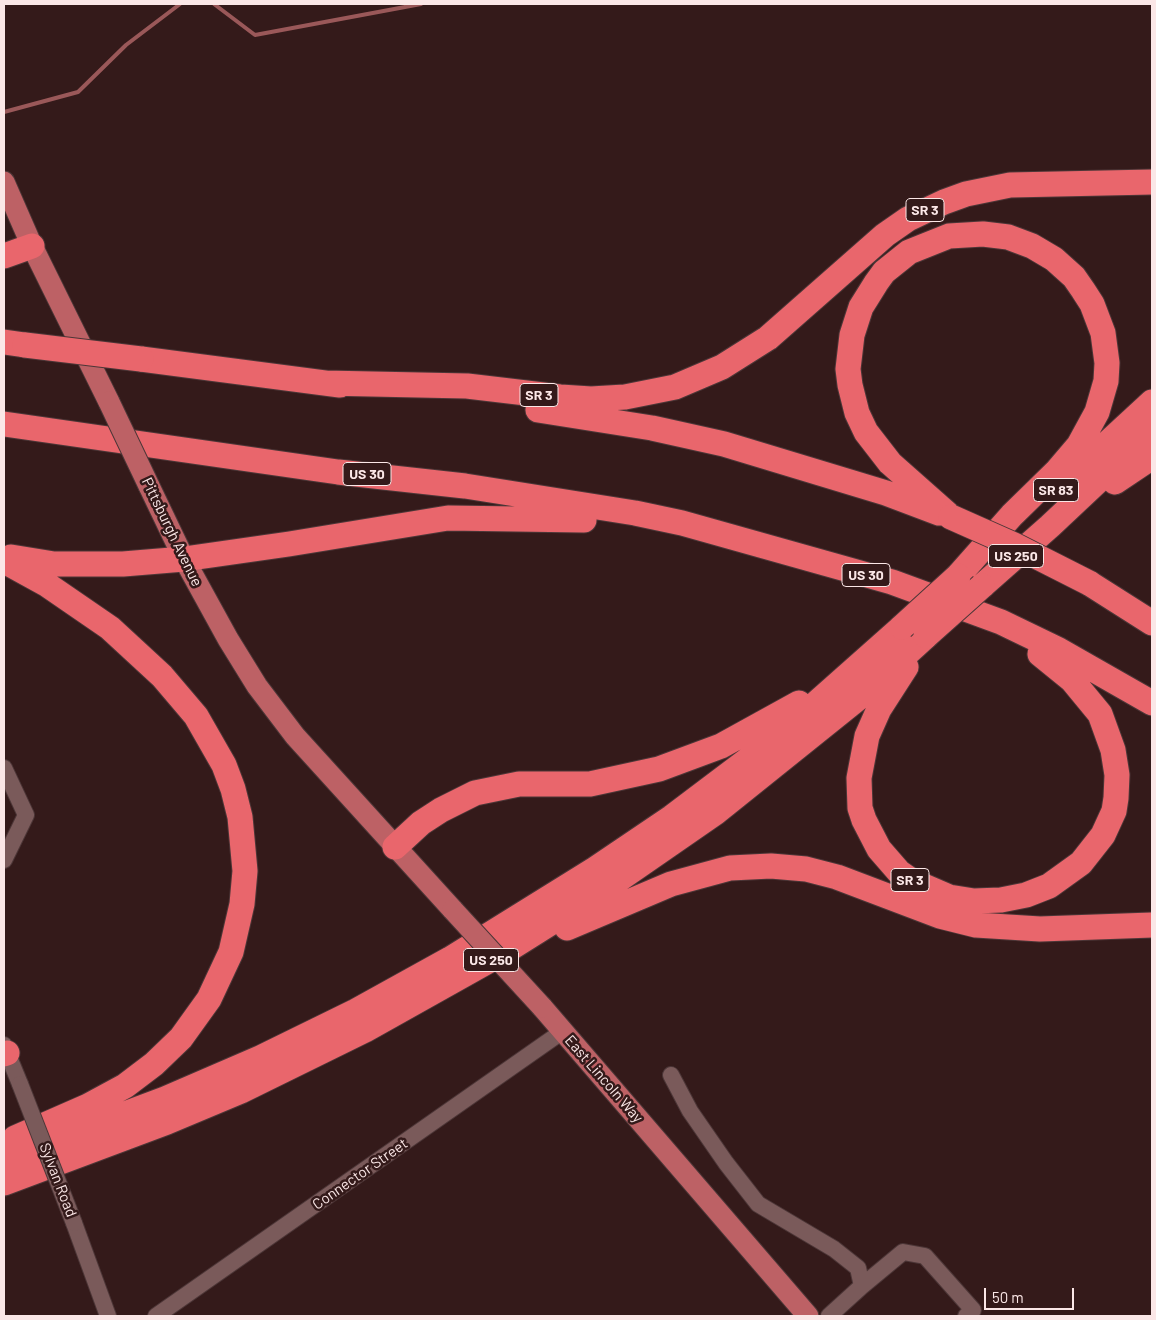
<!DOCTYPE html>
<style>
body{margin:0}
#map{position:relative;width:1156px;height:1320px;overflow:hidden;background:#341a1a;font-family:Barlow,sans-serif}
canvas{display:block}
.frame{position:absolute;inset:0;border:5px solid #fbe7e7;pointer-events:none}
.scale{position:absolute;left:984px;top:1288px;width:90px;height:22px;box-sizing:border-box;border:2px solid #fbe7e7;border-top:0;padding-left:6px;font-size:15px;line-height:18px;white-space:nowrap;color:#fbe7e7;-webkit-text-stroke:4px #341a1a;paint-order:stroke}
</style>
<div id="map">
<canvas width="1156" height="1320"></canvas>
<div class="frame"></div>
<div class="scale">50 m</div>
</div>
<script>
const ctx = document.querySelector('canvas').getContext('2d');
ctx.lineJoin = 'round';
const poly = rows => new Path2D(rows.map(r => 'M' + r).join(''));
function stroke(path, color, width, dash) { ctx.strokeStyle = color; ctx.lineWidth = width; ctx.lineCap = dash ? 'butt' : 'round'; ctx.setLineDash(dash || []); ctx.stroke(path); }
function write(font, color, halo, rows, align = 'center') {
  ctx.font = font + ' Barlow,sans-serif'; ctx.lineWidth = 5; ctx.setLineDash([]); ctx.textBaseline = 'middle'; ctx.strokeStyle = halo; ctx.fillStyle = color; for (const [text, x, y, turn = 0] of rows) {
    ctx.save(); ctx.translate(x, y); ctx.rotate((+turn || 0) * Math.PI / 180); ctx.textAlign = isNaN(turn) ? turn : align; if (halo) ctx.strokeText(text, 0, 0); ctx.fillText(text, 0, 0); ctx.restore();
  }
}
stroke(poly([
 [214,4,255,35,421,4],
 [4,112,78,92,126,45,180,4]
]), '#9a5859', 4);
const minor = poly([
 [4,768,26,815,4,860],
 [4,1045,20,1084],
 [671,1075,690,1111,726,1163,758,1204,834,1249,858,1268,862,1286,829,1316],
 [74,1223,108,1316],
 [862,1286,903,1252,925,1256,973,1310,966,1316],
 [156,1316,563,1031]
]);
const major = poly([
 [4,182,32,246,109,402],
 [149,486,184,559,228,639,257,686,295,736,453,910],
 [542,1007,808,1316]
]);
const highway = poly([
 [4,256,32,246],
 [4,342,25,345],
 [141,359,340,385],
 [324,383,467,386,560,397,591,399,625,397,675,387,722,367,768,338,885,235,908,219,944,202,966,194,1010,185,1152,182],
 [538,410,652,428,724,444,886,493,939,513],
 [4,424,338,472,465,486,635,513,682,523,892,582,1001,622,1059,650,1152,703],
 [1115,482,1152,457],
 [1062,485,1152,402],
 [951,517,890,463,866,432,857,413,850,385,848,369,852,335,861,307,876,283,884,272,909,252,949,236,983,234,1008,237,1032,246,1054,259,1074,277,1083,290,1092,304,1103,333,1107,363,1106,381,1097,412,1079,445,1056,472,1012,515,958,576],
 [11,557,54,564,123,564,184,559,289,544,448,518,584,520],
 [4,561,46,584,110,628,162,676,196,716,224,765,233,789,240,817,245,871,242,904,231,952,209,999,181,1038,154,1064,125,1086,88,1106,15,1138],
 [1089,583,1152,623],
 [982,586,1050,526,1152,430],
 [906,667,879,709,867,736,859,778,860,808,864,820,879,849,899,872,912,881,949,897,974,901,1001,900,1026,895,1049,886,1081,863,1103,835,1114,811,1116,798,1117,775,1113,750,1100,714,1072,680,1040,654],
 [395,847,421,823,441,810,475,793,519,784,590,784,659,769,721,746,799,703],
 [567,928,671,884,730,868,771,866,806,869,837,877,940,916,976,925,1040,929,1152,925],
 [4,1054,7,1053],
 [4,1159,165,1099,260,1058,356,1011,450,959,595,869,672,817,778,737,902,627],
 [4,1183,167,1122,241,1091,365,1030,506,951,611,885,715,813,857,699,926,636]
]);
stroke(minor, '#4c3637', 18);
stroke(major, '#4c3637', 23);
stroke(highway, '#4c3637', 27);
stroke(minor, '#7a5a5a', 16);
stroke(major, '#bd6165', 21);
stroke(highway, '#e9666c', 25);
const minorBridge = poly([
 [20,1084,74,1223]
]);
const majorBridge = poly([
 [109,402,149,486],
 [453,910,542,1007]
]);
const highwayBridge = poly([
 [25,345,141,359],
 [951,517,1014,545,1089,583],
 [902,627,958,576],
 [926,636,982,586]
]);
stroke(minorBridge, '#4c3637', 18, []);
stroke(majorBridge, '#4c3637', 23, []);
stroke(highwayBridge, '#4c3637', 27, []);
stroke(minorBridge, '#7a5a5a', 16);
stroke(majorBridge, '#bd6165', 21);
stroke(highwayBridge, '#e9666c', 25);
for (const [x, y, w] of [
 [925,210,38],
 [539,395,38],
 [367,474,48],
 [1056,490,45],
 [1016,556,55],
 [866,575,48],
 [910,880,38],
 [491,960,55]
]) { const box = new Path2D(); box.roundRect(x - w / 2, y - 11.5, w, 23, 4); ctx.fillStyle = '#341a1a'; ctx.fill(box); stroke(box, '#fbe7e7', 1); }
write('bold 14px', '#fbe7e7', null, [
 ["SR 3",925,210],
 ["SR 3",539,395],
 ["US 30",367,474],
 ["SR 83",1056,490],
 ["US 250",1016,556],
 ["US 30",866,575],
 ["SR 3",910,880],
 ["US 250",491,960]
]);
write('15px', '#fbe7e7', '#341a1a', [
 ["Pittsburgh Avenue",172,532,64],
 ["East Lincoln Way",604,1079,49],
 ["Connector Street",360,1174,-35],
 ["Sylvan Road",58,1180,69]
]);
</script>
